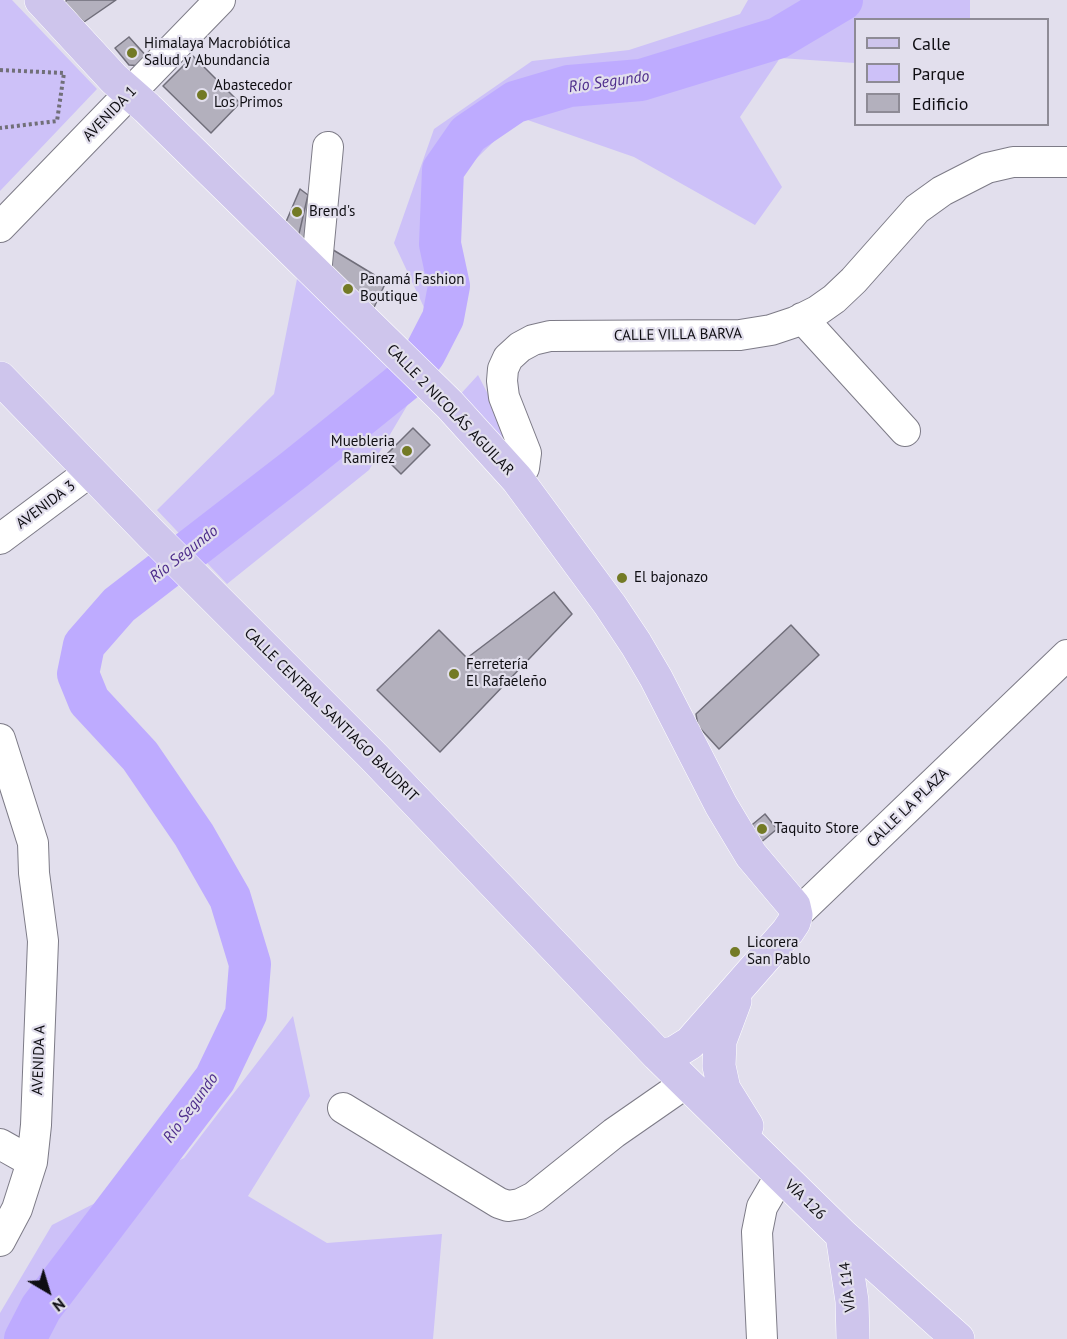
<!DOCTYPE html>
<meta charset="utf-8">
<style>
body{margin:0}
#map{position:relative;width:1067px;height:1339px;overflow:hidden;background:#e2dfed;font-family:"PT Sans",sans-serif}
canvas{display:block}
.legend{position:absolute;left:854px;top:18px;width:195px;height:108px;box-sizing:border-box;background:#e2dfed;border:2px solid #8e8b96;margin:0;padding:8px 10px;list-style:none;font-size:18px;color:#0f0e13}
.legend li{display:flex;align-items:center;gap:12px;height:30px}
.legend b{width:30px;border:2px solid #8e8b96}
.north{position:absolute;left:18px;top:1261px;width:60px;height:60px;-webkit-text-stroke:4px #e2dfed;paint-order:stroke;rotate:142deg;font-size:16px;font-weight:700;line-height:24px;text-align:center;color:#0f0e13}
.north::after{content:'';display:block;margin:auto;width:21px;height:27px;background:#0f0e13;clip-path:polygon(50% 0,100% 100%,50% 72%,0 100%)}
</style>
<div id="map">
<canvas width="1067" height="1339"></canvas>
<ul class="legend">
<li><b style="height:8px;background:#cec5ec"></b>Calle</li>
<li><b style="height:16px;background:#cdc1f8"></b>Parque</li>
<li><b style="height:16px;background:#b3b0bd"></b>Edificio</li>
</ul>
<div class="north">N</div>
</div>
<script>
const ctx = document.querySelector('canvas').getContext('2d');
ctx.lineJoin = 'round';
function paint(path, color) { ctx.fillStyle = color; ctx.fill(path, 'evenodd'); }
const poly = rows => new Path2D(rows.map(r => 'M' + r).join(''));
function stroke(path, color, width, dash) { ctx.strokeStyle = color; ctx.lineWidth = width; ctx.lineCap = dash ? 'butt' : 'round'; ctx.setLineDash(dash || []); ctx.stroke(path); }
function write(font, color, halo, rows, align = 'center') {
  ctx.font = font + ' "PT Sans",sans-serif'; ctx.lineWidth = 4.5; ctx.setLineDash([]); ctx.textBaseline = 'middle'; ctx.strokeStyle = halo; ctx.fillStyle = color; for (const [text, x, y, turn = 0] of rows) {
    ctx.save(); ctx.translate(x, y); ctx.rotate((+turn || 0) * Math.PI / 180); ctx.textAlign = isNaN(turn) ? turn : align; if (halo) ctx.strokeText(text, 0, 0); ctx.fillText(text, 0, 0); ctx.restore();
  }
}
paint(poly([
 [0,0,12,0,97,89,0,191],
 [748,0,970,0,970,19,856,20,855,63,780,58,740,117,782,187,755,225,634,157,519,117,439,195,428,316,394,243,434,129,532,61,629,50,740,14],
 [298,274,414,394,369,470,227,584,157,510,274,394],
 [478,375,506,429,504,444,457,398],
 [293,1016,310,1096,248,1196,327,1243,442,1234,433,1339,0,1339,0,1313,52,1225,184,1158]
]), '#cdc1f8');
stroke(poly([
 [25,1339,41,1308,215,1079,246,1014,250,964,230,898,194,835,140,756,89,701,78,674,84,645,119,605,295,469,403,382,425,353,443,318,449,286,440,244,443,170,468,134,515,102,569,86,641,80,778,38,842,0]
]), '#beabff', 42);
const building = poly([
 [67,0,116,0,84,22,64,3,67,0],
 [129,37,149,59,142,66,129,65,115,48,129,37],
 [193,56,240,103,211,133,163,86,193,56],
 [300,189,308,195,298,238,283,229,300,189],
 [308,195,317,198,311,248,298,238,308,195],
 [325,245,386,282,368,320,321,270,325,245],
 [413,428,430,445,401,474,384,457,413,428],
 [554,592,572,614,440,752,377,690,439,630,467,658,554,592],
 [791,625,819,655,719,749,698,726,696,714,791,625],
 [765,814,777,829,759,844,747,829,765,814]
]);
paint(building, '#b3b0bd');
stroke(building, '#706e7a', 1.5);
const minor = poly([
 [0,227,220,0],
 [316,274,328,147],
 [802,318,905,431],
 [517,479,524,468,526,453,504,397,502,381,503,369,508,358,520,347,533,340,550,336,740,335,771,330,795,322,817,311,834,299,854,280,917,209,942,191,987,168,1013,162,1067,162],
 [0,539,91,471],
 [0,739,33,843,34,873,43,941,36,1125,32,1162,17,1209,0,1241],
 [796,915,1067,655],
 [343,1108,499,1203,508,1206,520,1204,534,1197,614,1133,686,1083],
 [0,1144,32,1162],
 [762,1339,757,1232,762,1207,780,1176]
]);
const major = poly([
 [41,0,114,79,147,108,450,405,517,479,610,605,636,644,656,678,721,805,751,855,794,906,796,915,794,922,788,931,690,1043,674,1053,658,1055],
 [0,378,153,536,373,756,658,1055,842,1235,958,1339],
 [735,1001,720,1041,719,1066,724,1089,747,1126],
 [842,1235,852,1301,853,1339]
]);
stroke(minor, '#7d7b87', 32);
stroke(major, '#fff', 34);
stroke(poly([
 [0,70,64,73,57,121,0,128]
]), '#716f78', 4, [3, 3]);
stroke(minor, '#fff', 30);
stroke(major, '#cec5ec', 33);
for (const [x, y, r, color] of [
 [132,53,6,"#737a25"],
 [202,95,6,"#737a25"],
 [297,212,6,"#737a25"],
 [348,289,6,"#737a25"],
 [407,451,6,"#737a25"],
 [622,578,6,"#737a25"],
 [454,674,6,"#737a25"],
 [762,829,6,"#737a25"],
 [735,952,6,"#737a25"]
]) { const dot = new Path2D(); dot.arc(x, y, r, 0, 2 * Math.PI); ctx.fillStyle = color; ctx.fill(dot); stroke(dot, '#e2dfed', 2); }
write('15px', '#0f0e13', '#e2dfed', [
 ["Himalaya Macrobiótica",144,44],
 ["Salud y Abundancia",144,61],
 ["Abastecedor",214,86],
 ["Los Primos",214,103],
 ["Brend's",309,212],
 ["Panamá Fashion",360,280],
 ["Boutique",360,297],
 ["Muebleria",395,442,"right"],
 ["Ramirez",395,459,"right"],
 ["El bajonazo",634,578],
 ["Ferretería",466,665],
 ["El Rafaeleño",466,682],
 ["Taquito Store",774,829],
 ["Licorera",747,943],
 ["San Pablo",747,960]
], 'left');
write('15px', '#0f0e13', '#e2dfed', [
 ["AVENIDA 1",110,114,-46],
 ["CALLE VILLA BARVA",678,335,-1],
 ["CALLE 2 NICOLÁS AGUILAR",450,410,46],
 ["AVENIDA 3",46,505,-37],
 ["CALLE CENTRAL SANTIAGO BAUDRIT",331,715,45],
 ["CALLE LA PLAZA",908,808,-44],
 ["AVENIDA A",39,1060,-88],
 ["VÍA 126",805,1200,44],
 ["VÍA 114",848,1287,-97]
]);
write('italic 16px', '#4d2c8b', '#e2dfed', [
 ["Río Segundo",609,82,-8],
 ["Río Segundo",184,554,-38],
 ["Río Segundo",191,1108,-54]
]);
</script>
